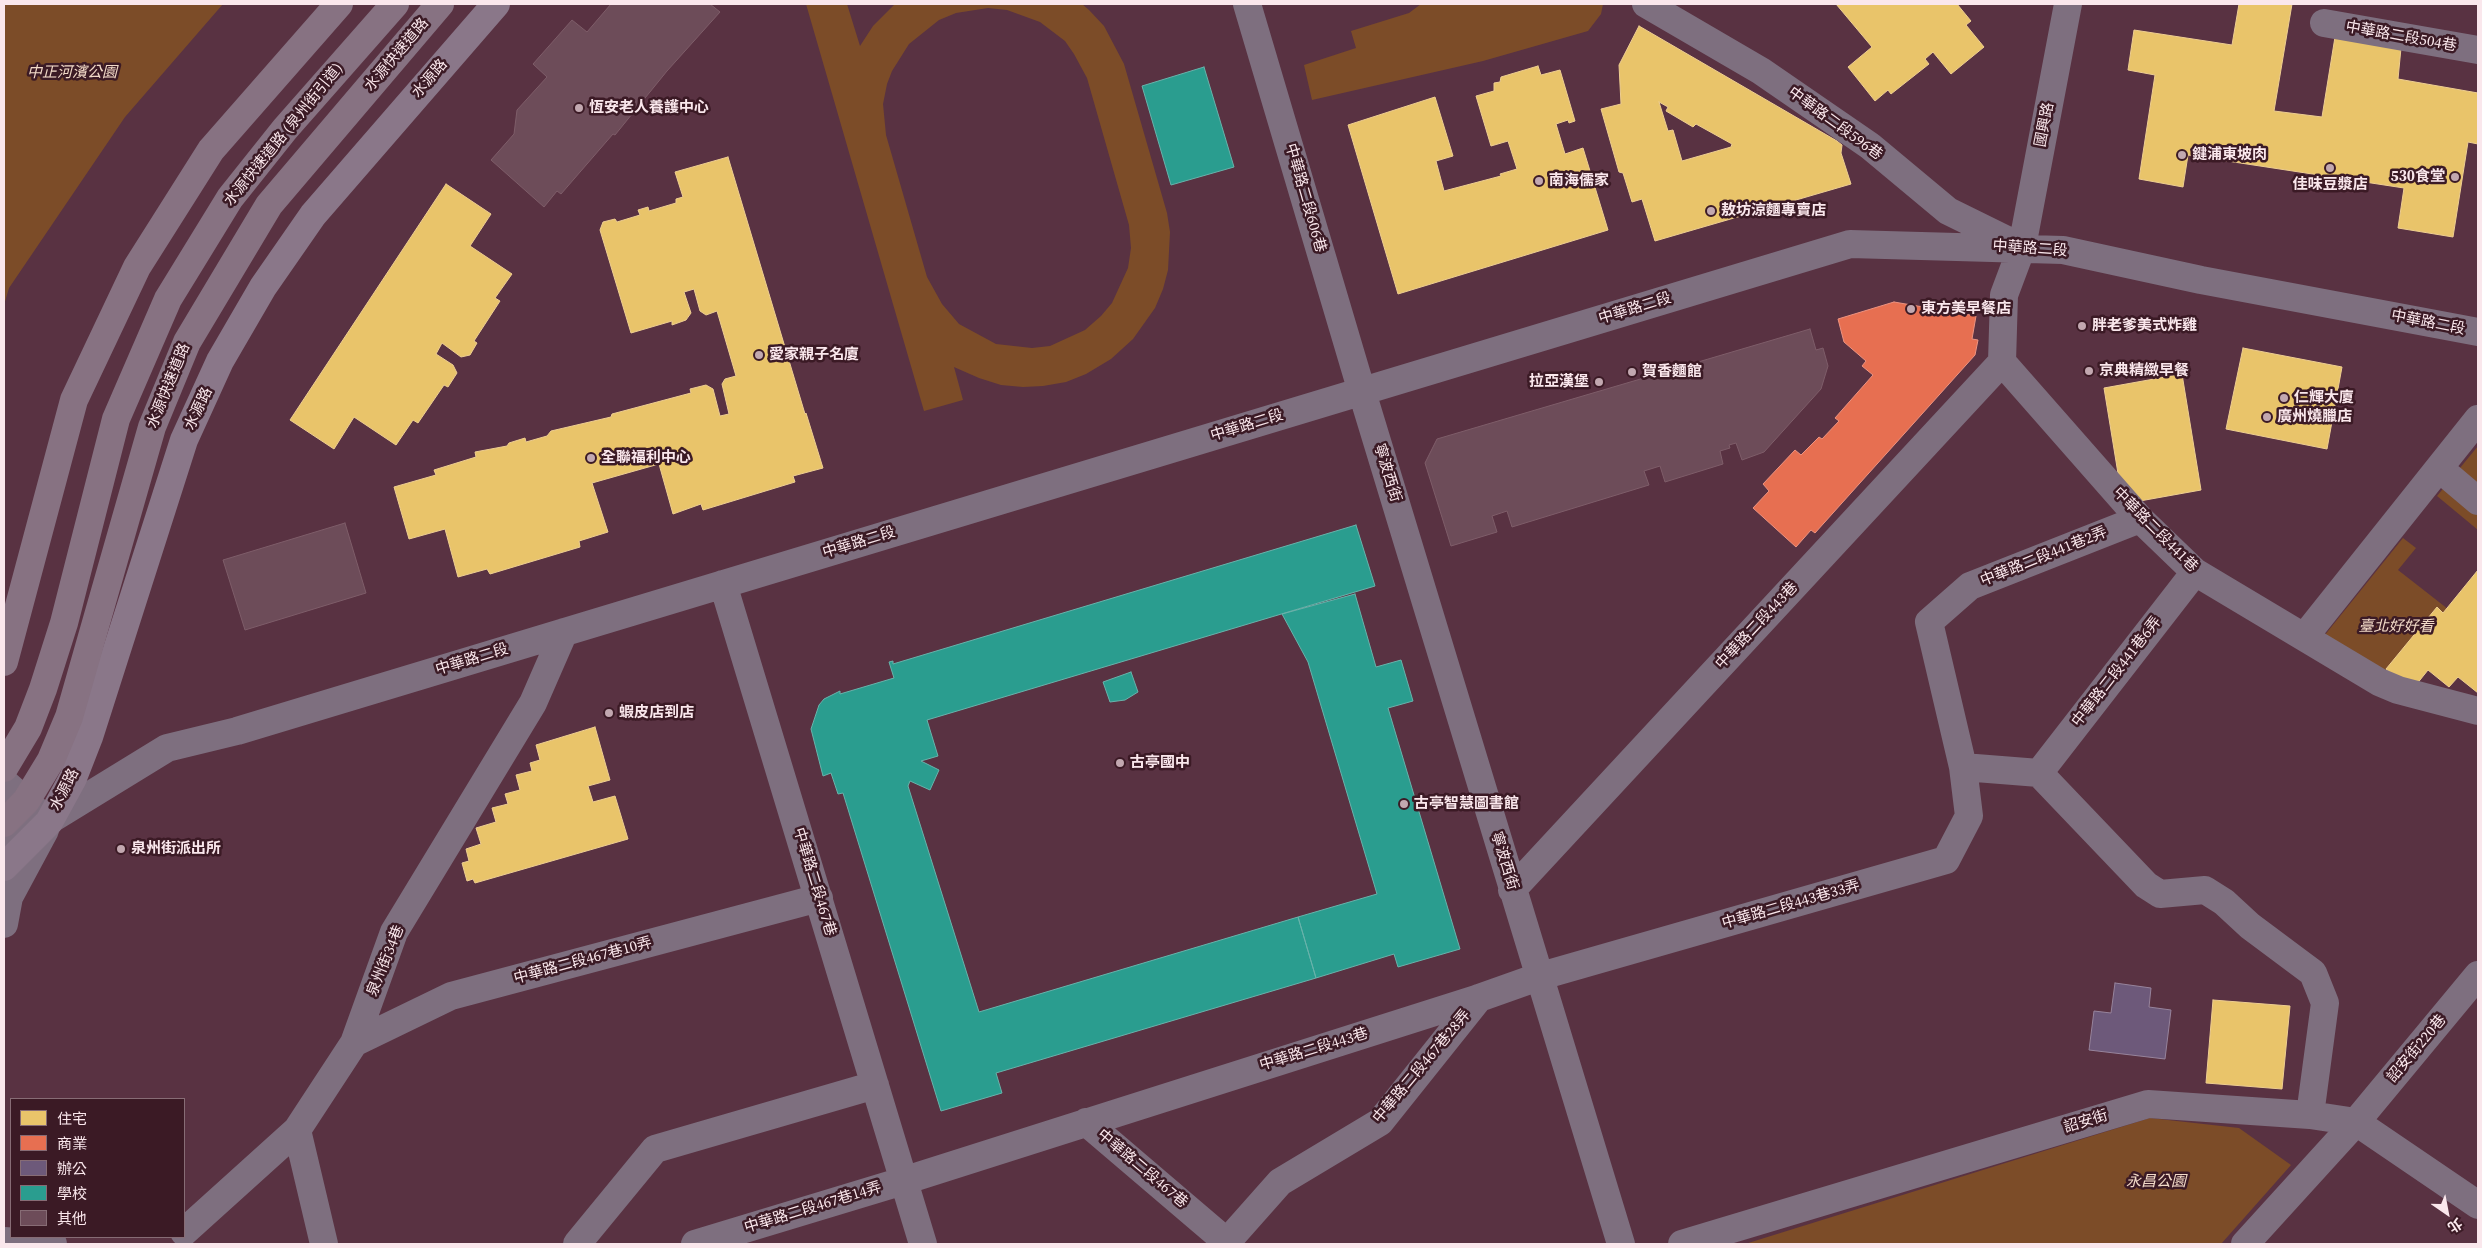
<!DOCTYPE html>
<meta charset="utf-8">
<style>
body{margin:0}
#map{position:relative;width:2482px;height:1248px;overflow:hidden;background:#593242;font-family:"Source Serif 4","Noto Sans TC",serif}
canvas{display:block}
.frame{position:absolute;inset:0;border:5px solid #fae7ec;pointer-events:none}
.legend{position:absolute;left:10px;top:1098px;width:175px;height:140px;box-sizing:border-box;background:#3b1a25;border:1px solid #876c75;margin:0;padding:6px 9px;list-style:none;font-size:15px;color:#fae7ec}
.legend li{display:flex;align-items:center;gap:10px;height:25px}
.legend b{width:25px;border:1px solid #876c75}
.north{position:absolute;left:2422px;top:1188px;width:50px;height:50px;-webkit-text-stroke:4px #3b1a25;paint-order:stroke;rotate:147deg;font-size:14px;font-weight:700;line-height:20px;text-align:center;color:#fae7ec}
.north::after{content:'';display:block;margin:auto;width:18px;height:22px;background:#fae7ec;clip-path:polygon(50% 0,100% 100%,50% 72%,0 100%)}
</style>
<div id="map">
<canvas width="2482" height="1248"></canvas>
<div class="frame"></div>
<ul class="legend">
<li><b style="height:14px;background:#e9c46a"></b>住宅</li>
<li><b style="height:14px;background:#e76f51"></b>商業</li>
<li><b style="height:14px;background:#6d597a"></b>辦公</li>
<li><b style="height:14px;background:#2a9d8f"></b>學校</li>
<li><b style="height:14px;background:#6d4c59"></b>其他</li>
</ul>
<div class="north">北</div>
</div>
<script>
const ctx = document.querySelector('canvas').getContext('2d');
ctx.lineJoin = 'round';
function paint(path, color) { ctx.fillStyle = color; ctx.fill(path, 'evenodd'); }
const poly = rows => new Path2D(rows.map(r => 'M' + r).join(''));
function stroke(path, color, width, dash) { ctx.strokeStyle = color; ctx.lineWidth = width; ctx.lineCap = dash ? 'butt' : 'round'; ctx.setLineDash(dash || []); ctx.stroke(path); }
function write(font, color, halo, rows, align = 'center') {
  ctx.font = font + ' "Source Serif 4","Noto Sans TC",serif'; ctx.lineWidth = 5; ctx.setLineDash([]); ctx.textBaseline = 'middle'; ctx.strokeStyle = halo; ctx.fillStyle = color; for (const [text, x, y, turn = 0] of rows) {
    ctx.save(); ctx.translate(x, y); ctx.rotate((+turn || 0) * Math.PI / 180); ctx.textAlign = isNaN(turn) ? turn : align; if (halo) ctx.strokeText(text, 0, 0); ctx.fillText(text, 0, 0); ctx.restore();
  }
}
paint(poly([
 [4,4,223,4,125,117,9,288,4,305],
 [806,4,847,4,860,46,873,26,895,4,1082,4,1089,10,1104,26,1124,64,1167,213,1170,232,1168,270,1163,289,1155,308,1133,339,1111,359,1086,374,1066,382,1043,386,1023,387,1001,385,979,378,954,367,963,400,924,411],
 [988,8,1007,10,1040,22,1065,41,1074,54,1087,78,1129,225,1131,248,1128,268,1112,303,1101,316,1085,330,1050,346,1032,348,996,344,959,324,942,304,927,277,886,135,883,104,887,84,892,71,909,44,939,20,956,13],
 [1421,4,1603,4,1601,14,1588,31,1483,61,1312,100,1304,65,1356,48,1351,31,1409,13],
 [2478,446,2478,530,2437,496],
 [2403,538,2416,548,2398,570,2462,620,2409,687,2324,636],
 [2150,1118,2239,1128,2291,1165,2221,1244,1745,1244]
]), '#7c4c28');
const homes = poly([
 [1836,4,1957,4,1971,21,1966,25,1984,47,1951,74,1933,52,1925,59,1929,64,1891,94,1888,90,1875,101,1848,67,1872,47,1836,4],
 [2239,4,2292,4,2274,111,2322,117,2335,37,2401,48,2398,79,2478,93,2478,144,2468,142,2453,237,2398,228,2404,188,2188,155,2183,187,2139,179,2155,75,2128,70,2134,30,2232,45,2239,4],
 [1639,26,1837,141,1842,145,1841,153,1851,184,1655,241,1642,199,1632,202,1623,173,1619,172,1601,109,1621,104,1619,65,1639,26],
 [1659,102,1668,107,1666,111,1693,127,1696,124,1732,144,1731,147,1682,161,1673,130,1668,131,1659,102],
 [1538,66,1541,75,1560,70,1575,121,1569,123,1568,120,1556,124,1565,154,1583,148,1608,230,1398,294,1348,125,1435,97,1453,156,1436,161,1444,191,1501,176,1500,174,1517,169,1508,141,1491,146,1476,96,1494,91,1494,83,1500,82,1501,77,1538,66],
 [728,157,805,414,806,413,823,468,793,476,795,482,703,510,701,504,673,514,659,464,592,483,608,532,579,541,580,547,490,574,487,569,458,577,445,529,409,539,394,487,436,475,434,470,476,457,475,452,507,446,509,443,525,438,526,442,547,436,551,431,611,417,612,414,691,393,690,389,706,385,713,389,720,416,729,414,722,384,725,379,736,376,717,311,706,315,700,311,694,289,684,292,691,313,686,320,672,325,672,321,631,333,600,230,603,222,615,219,617,222,640,215,638,210,648,207,649,211,676,203,676,199,683,197,675,172,728,157],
 [446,184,491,214,470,246,512,274,495,298,500,301,474,341,477,343,470,355,461,357,442,343,436,354,453,365,457,373,448,387,444,385,418,423,413,420,396,445,354,417,334,449,290,420,446,184],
 [2243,348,2342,367,2327,449,2226,429,2243,348],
 [2182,374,2201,490,2123,504,2104,388,2182,374],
 [2478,570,2478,693,2458,677,2449,687,2428,670,2412,690,2386,669,2437,607,2443,613,2478,570],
 [595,727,610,780,588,786,593,802,615,796,628,839,475,883,473,879,467,881,462,863,469,861,466,849,481,844,476,828,496,822,492,808,508,804,505,794,520,790,516,775,532,771,530,763,540,760,536,745,595,727],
 [2213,1000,2290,1006,2282,1089,2206,1083,2213,1000]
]);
paint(homes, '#e9c46a');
stroke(homes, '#eece91', 1);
const shops = poly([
 [1894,302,1976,316,1972,339,1978,340,1975,355,1815,533,1811,530,1796,547,1753,508,1769,491,1763,484,1795,450,1801,455,1819,437,1822,439,1839,421,1835,418,1873,375,1862,366,1866,361,1844,342,1838,319,1894,302]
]);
paint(shops, '#e76f51');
stroke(shops, '#ed9380', 1);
const offices = poly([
 [2115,983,2151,988,2149,1007,2171,1010,2165,1059,2089,1050,2094,1011,2111,1013,2115,983]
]);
paint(offices, '#6d597a');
stroke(offices, '#97849c', 1);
const schools = poly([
 [1204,67,1234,167,1171,185,1142,86,1204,67],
 [1356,525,1375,586,927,720,938,756,921,761,939,770,930,790,910,781,908,786,979,1012,1298,917,1316,978,996,1073,1002,1093,941,1111,843,793,838,794,831,773,823,776,811,729,819,705,824,699,840,691,840,694,894,678,889,662,893,661,893,664,1356,525],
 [1355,594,1376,667,1401,660,1413,701,1388,708,1460,949,1398,967,1394,954,1316,978,1298,917,1377,894,1308,662,1282,614,1355,594],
 [1131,672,1138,692,1125,700,1110,702,1103,682,1131,672]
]);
paint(schools, '#2a9d8f');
stroke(schools, '#68b3ab', 1);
const building = poly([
 [611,4,710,4,720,12,667,71,615,135,613,134,561,194,557,191,544,207,491,160,514,134,517,110,547,77,533,64,572,20,587,32,611,4],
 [1810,329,1816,350,1823,348,1828,366,1821,389,1764,452,1742,460,1736,443,1729,445,1730,448,1720,451,1723,464,1665,482,1660,466,1644,471,1649,485,1512,527,1507,511,1492,516,1497,532,1451,546,1425,463,1437,439,1810,329],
 [345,523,366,593,245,630,223,560,345,523]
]);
paint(building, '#6d4c59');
stroke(building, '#7e5d69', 1);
stroke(poly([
 [1247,4,1362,392,1621,1244],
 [1646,4,1761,71,1870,146,1948,211,2013,243],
 [2068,4,2022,247,2004,295,2002,362,2140,519,2195,572,2379,682,2398,690,2478,711],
 [2324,23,2478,50],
 [2439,468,2478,501],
 [723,584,923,1244],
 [2305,636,2478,419],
 [1963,767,2039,773,2146,885,2160,894,2205,890,2224,902,2250,926,2313,973,2325,1003,2310,1115],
 [2039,773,2195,572],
 [4,782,42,816],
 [4,848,167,748,237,731,1850,244,2063,250,2201,280,2478,332],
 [1512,890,2002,362],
 [4,924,9,897,45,830],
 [354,1043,451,996,819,898],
 [1086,1122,1229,1244],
 [297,1130,324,1244],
 [184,1232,297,1130,354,1043,394,932,533,703,564,632],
 [4,1241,53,1244],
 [577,1244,655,1149,875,1085],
 [695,1244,903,1181,1479,998,1541,976,1946,860,1969,816,1963,767,1929,622,1970,586,2140,519],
 [1225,1244,1280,1182,1380,1122,1479,998],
 [1682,1244,2148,1104,2310,1115,2356,1122,2478,1205],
 [2245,1244,2356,1122,2478,975]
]), '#7e6f7f', 28);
stroke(poly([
 [4,867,49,822,73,778,89,737,184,440,220,361,263,287,313,215,496,4]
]), '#8a7789', 28);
stroke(poly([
 [4,662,74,400,137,267,211,150,339,4],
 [4,768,28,728,43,689,64,623,116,419,168,299,230,198,285,129,395,4],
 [4,823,26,801,51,760,69,717,152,427,187,342,269,205,440,4]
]), '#877282', 28);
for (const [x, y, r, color] of [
 [579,108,5,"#c2a8b0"],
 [2182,155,5,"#c2a8b0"],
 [2330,168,5,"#c2a8b0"],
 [2455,177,5,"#c2a8b0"],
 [1539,181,5,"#c2a8b0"],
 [1711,211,5,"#c2a8b0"],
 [1911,309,5,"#c2a8b0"],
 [2082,326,5,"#c2a8b0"],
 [759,355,5,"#c2a8b0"],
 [2089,371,5,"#c2a8b0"],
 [1632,372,5,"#c2a8b0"],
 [1599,382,5,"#c2a8b0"],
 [2284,398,5,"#c2a8b0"],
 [2267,417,5,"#c2a8b0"],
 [591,458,5,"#c2a8b0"],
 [609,713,5,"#c2a8b0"],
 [1120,763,5,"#c2a8b0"],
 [1404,804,5,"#c2a8b0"],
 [121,849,5,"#c2a8b0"]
]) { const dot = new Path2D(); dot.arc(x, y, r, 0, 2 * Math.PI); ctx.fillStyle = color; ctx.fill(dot); stroke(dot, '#3b1a25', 2); }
write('15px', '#fae7ec', '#3b1a25', [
 ["中華路二段504巷",2401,37,10],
 ["水源快速道路",397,55,-50],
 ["水源路",430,79,-49],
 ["中華路二段596巷",1835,124,36],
 ["國興路",2045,125,-79],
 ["水源快速道路 (泉州街引道)",284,135,-51],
 ["中華路二段606巷",1305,198,74],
 ["中華路二段",2030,249,4],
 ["中華路二段",1635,309,-17],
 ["中華路二段",2428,323,11],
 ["水源快速道路",169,386,-68],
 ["水源路",199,409,-65],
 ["中華路二段",1247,426,-17],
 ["寧波西街",1387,473,73],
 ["中華路二段441巷",2155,530,45],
 ["中華路二段",859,543,-17],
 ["中華路二段441巷2弄",2044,557,-22],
 ["中華路二段443巷",1757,626,-47],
 ["中華路二段",472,660,-17],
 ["中華路二段441巷6弄",2117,672,-52],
 ["水源路",65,790,-63],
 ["寧波西街",1504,861,73],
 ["中華路二段467巷",814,882,73],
 ["中華路二段443巷33弄",1791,905,-16],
 ["泉州街34巷",386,961,-68],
 ["中華路二段467巷10弄",583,961,-15],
 ["詔安街220巷",2417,1049,-50],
 ["中華路二段443巷",1314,1050,-17],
 ["中華路二段467巷28弄",1422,1067,-50],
 ["詔安街",2086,1122,-17],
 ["中華路二段467巷",1142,1169,40],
 ["中華路二段467巷14弄",813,1208,-17]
]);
write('italic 15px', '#f2dac8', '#3b1a25', [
 ["中正河濱公園",72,73],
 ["臺北好好看",2396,627],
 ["永昌公園",2156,1182]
]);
write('bold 15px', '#fae7ec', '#3b1a25', [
 ["恆安老人養護中心",589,108],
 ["鍵浦東坡肉",2192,155],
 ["530食堂",2445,177,"right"],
 ["南海儒家",1549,181],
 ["佳味豆漿店",2330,185,"center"],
 ["敖坊涼麵專賣店",1721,211],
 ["東方美早餐店",1921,309],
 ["胖老爹美式炸雞",2092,326],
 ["愛家親子名廈",769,355],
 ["京典精緻早餐",2099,371],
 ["賀香麵館",1642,372],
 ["拉亞漢堡",1589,382,"right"],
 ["仁輝大廈",2294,398],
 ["廣州燒臘店",2277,417],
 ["全聯福利中心",601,458],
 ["蝦皮店到店",619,713],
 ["古亭國中",1130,763],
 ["古亭智慧圖書館",1414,804],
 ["泉州街派出所",131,849]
], 'left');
</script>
